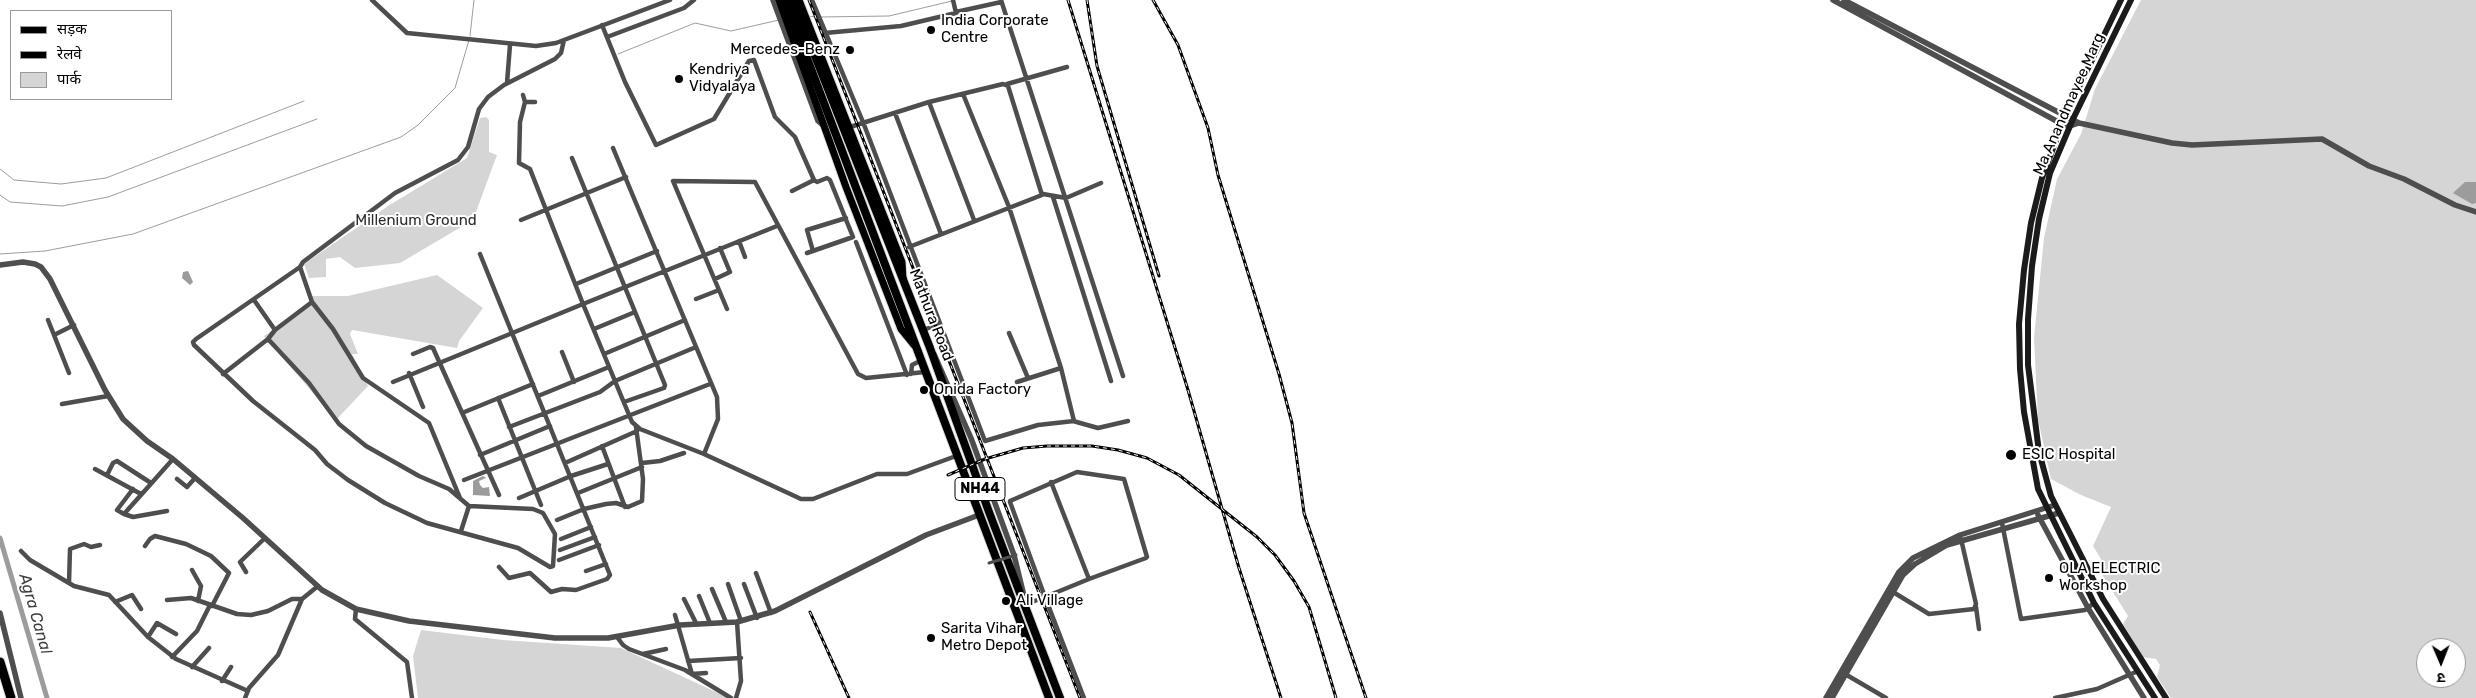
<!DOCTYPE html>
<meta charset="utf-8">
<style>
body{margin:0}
#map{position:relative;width:2476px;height:698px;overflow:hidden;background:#fff;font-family:Rubik,"Noto Sans Devanagari",sans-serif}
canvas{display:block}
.legend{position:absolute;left:10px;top:10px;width:162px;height:90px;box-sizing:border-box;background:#fff;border:1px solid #999;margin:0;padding:6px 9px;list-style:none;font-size:15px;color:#000}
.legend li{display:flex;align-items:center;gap:10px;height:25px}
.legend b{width:25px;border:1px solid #999}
.north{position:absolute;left:2416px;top:638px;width:50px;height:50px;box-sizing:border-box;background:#fff;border:1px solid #999;border-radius:50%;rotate:179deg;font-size:14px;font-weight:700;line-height:20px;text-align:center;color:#000}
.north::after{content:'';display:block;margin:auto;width:18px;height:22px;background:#000;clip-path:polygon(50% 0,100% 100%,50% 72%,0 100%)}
</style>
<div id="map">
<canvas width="2476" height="698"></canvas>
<ul class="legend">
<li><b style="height:6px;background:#000"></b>सड़क</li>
<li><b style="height:6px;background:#000"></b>रेलवे</li>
<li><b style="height:14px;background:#d5d5d5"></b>पार्क</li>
</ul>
<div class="north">उ</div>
</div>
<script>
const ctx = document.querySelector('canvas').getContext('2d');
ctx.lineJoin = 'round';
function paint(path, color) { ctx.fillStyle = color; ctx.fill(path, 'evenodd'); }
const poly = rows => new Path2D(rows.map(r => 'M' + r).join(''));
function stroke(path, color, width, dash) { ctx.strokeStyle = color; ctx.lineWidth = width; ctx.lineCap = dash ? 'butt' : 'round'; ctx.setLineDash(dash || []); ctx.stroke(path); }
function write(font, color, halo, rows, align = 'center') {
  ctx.font = font + ' Rubik,sans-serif'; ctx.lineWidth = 4; ctx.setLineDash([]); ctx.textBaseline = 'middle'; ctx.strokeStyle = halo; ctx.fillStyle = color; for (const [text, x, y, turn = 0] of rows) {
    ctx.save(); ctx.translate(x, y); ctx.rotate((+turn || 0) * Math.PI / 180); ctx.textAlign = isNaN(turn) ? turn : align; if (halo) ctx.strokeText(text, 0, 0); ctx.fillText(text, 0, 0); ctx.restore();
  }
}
paint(poly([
 [2141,0,2476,0,2476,698,2171,698,2157,677,2160,665,2156,659,2143,657,2123,624,2128,616,2101,573,2101,559,2093,546,2111,507,2081,495,2051,479,2038,419,2034,338,2044,238,2057,179,2081,134,2095,89],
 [2426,648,2456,648,2456,678,2426,678],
 [486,117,489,120,489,152,497,155,473,220,400,263,355,268,340,257,326,259,326,277,309,278,304,264,388,206,467,158,479,121,480,118],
 [437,275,483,308,459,341,457,348,352,330,350,334,358,354,352,354,368,386,336,420,264,336,314,303,312,296,348,296],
 [421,630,503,640,621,648,729,698,418,698,413,656]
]), '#d5d5d5');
paint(poly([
 [2465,182,2476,182,2476,203,2472,204,2453,193],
 [188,271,193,282,190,285,182,278,183,272],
 [483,476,486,478,479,481,480,485,483,488,489,487,490,496,473,495,473,481]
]), '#9c9c9c');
stroke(poly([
 [808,16,816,17],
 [820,17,889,16,952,1],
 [470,36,474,0],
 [618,54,695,23,731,31,779,20],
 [0,169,14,180,61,184,106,178,304,101],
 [0,195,10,202,62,206,108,197,317,119],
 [0,254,45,251,133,234,401,137,418,125,455,88,469,40]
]), '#9c9c9c', 1);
stroke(poly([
 [0,538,47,698]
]), '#9c9c9c', 5);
const primary = poly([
 [779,0,846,187,901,329,914,345],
 [799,0,902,262,903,279]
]);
const trunk = poly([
 [785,0,1049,698],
 [793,0,930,348,989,512,1060,698]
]);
const motorway = poly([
 [0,662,11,698]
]);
stroke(primary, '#dbdbdb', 9);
stroke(trunk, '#dbdbdb', 10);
stroke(motorway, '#dbdbdb', 11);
stroke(poly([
 [372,0,407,33,536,46,556,43,670,0],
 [812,0,863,122,985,441,1038,425,1074,421,1061,368],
 [1001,0,1123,376],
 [956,12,1001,2],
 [602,25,625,82,656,145,714,119,749,61,754,60,775,117,795,137,814,180,817,182,827,178,830,180,853,237,807,253],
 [825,33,901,26,956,13,953,0],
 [607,37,684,8,694,0],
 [507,83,510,45],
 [1007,84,1067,67],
 [963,94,1009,207,1061,368,1017,382],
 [525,102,535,102],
 [929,102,974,220],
 [895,113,941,234],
 [850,127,929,102,1003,84,1008,86,1042,195,909,247],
 [613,148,717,397,718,419,704,454],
 [572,158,665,385,664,388,624,402],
 [792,191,814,180],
 [1043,194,1066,198,1101,183],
 [1053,197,1111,381],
 [521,220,626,177],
 [777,226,583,304,632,422,640,429,704,454,801,499,813,499,877,474,907,474,956,456],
 [739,241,745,257],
 [856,242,907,375],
 [813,251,807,230,846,218],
 [480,254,610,575,607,579,576,590,562,589,551,592,530,573,509,578,499,567],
 [300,267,196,339,193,342,194,345,253,401,315,450,327,464,348,480,385,503,427,523,518,548,550,567,553,566,555,534,543,513,533,509,469,506,449,489,419,476,366,446,339,424,309,383,268,339,275,330,312,302,300,267,303,262,395,193,458,160,468,147,479,109,488,97,504,85,555,59,561,53,564,40],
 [715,279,730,272,720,248],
 [576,284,657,251],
 [696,299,719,290],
 [254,300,275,330],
 [312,302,333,329,363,378,429,423,460,498],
 [727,309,673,181,755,182,858,374,866,378,925,372],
 [48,320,54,335],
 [594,329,635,312],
 [923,330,940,324],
 [1009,333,1028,378],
 [562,352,574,382],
 [413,354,430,347,433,348,499,495],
 [604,354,685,320],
 [69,373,54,335,74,325],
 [409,373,423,407],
 [223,374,268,339],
 [911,374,912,365,920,361],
 [393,382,583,304,530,169,519,163,520,122,525,102,523,95],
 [538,396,609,367],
 [498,398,541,505],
 [62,404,108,396],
 [462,413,533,384],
 [1073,421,1098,428,1128,421],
 [509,427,600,392,615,381,696,347],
 [602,446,625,507],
 [480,455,550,426],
 [565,463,637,431],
 [642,463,660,461,684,453],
 [95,469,141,494],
 [107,475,113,463,117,461,151,483],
 [177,479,187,487,195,478],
 [464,480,710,384],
 [1051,482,1089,579],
 [578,493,642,467],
 [519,498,571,476,608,464],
 [167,511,133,517,124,514,173,459],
 [124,514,117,510,133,489],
 [557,520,584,509,606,504,616,503,628,507,642,501,643,479,636,427],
 [2002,523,2021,619,2085,610,2094,603],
 [461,531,469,506],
 [561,539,591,527],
 [145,546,150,539,155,536,186,544,211,556,229,573,212,606],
 [560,550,595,537],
 [21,551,30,560,74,586,109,595,148,637,176,659,248,691],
 [559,560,599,545],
 [192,570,201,586,198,601],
 [586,571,606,564],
 [246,572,240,562,265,538],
 [756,573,771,613],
 [69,583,70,549,84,544,91,547,100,545],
 [728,584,741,621],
 [744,584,757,618],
 [712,589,726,622],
 [1893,592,1929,614,1974,609,1976,604,1961,539],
 [699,596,710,623],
 [684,599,696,623],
 [167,600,191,598,237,614,251,615,268,611,292,599,302,599],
 [115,602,132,595,141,609],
 [1024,605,1045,597,1089,579,1146,558,1147,557,1124,479,1077,472,1010,501,1010,502,1045,597,1084,698],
 [1976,607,1979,629],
 [356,609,355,619,407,662,412,698],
 [675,615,692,674,706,673],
 [148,637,157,623,176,634],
 [617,637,623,645,629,649,685,670,731,698],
 [643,654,666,649],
 [172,657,197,631,210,605],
 [688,661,741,658],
 [192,667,209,648],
 [1845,674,1886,698],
 [222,681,231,667],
 [245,698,249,688,278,655,302,599,318,586],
 [736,698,741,681,737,622],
 [2055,698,2097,689,2138,671]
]), '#4e4e4e', 4.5);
stroke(poly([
 [773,0,818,121,824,126],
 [1833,0,2062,124,2070,126,2079,123],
 [1844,0,2079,123,2172,143,2192,145,2322,139,2369,166,2404,179,2455,205,2476,212],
 [0,265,23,262,35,264,41,267,50,279,105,390,123,419,147,441,173,459,243,518,322,590,356,609,409,621,555,638,608,638,680,625,737,622,775,611,926,535,979,515],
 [934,354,971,438,1014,555,1025,600],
 [2038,515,2088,608,2144,698],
 [0,613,21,698],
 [1826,698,1899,572,1913,558,1960,535,2055,505],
 [1832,698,1903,575,1915,564,1947,545,2059,513]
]), '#4e4e4e', 5.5);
stroke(poly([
 [2121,0,2065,116,2042,178,2031,223,2024,270,2019,324,2020,369,2024,412,2038,489,2094,603,2155,698],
 [2131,0,2073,119,2050,173,2039,219,2032,266,2028,319,2028,365,2039,452,2051,496,2103,599,2166,698]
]), '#1b1b1b', 6);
stroke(primary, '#000', 7);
stroke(trunk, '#000', 8);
stroke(motorway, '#000', 9);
const rail = poly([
 [809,0,1080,698],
 [1068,0,1188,390,1239,568,1281,698],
 [1087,0,1097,66,1159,276],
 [1153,0,1178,45,1208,128,1218,175,1279,374,1292,423,1304,513,1366,698],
 [948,475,985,459,1023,448,1047,446,1092,446,1118,450,1147,458,1179,475,1257,537,1275,555,1294,581,1309,607,1336,698],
 [810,612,849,698]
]);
stroke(rail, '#000', 3);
stroke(rail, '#fff', 1, [4]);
stroke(poly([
 [989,563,1016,555]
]), '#4e4e4e', 3);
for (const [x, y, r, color] of [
 [931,30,5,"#000"],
 [850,50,5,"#000"],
 [679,79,5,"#000"],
 [924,390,5,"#000"],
 [2011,455,6,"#000"],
 [2049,578,5,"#000"],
 [1006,601,5,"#000"],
 [931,638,5,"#000"]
]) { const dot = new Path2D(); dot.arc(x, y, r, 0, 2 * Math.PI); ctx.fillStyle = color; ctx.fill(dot); stroke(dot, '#fff', 2); }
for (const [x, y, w] of [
 [980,489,50]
]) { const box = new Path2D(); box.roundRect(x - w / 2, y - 11.5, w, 23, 4); ctx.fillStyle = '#fff'; ctx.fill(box); stroke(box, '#000', 1); }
write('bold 14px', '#000', null, [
 ["NH44",980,489]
]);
write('15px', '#000', '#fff', [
 ["India Corporate",941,21],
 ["Centre",941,38],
 ["Mercedes-Benz",840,50,"right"],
 ["Kendriya",689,70],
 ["Vidyalaya",689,87],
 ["Onida Factory",934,390],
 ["ESIC Hospital",2022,455],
 ["OLA ELECTRIC",2059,569],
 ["Workshop",2059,586],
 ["Ali Village",1016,601],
 ["Sarita Vihar",941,629],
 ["Metro Depot",941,646]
], 'left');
write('15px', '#000', '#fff', [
 ["Ma Anandmayee Marg",2069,104,-66],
 ["Mathura Road",931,315,69]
]);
write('15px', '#2c2c2c', '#fff', [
 ["Millenium Ground",416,221]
]);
write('italic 16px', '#3d3d3d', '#fff', [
 ["Agra Canal",35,614,74]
]);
</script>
